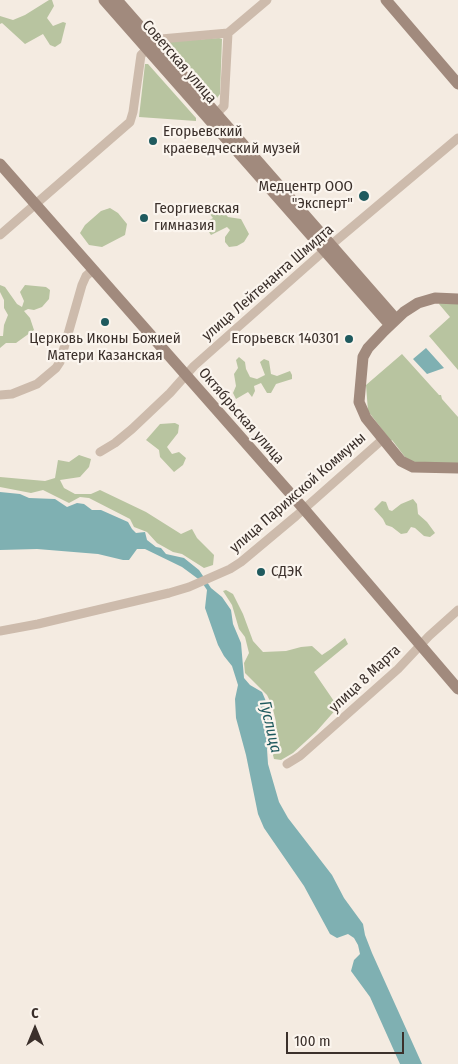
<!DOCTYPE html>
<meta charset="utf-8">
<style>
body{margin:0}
#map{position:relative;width:458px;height:1064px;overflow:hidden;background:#f4ebe1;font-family:"Fira Sans Condensed",sans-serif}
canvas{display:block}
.north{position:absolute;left:10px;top:1004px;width:50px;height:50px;-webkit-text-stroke:4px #fbf5ee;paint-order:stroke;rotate:0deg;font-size:14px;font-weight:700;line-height:20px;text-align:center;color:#3b302b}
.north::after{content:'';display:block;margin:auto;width:18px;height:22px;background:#3b302b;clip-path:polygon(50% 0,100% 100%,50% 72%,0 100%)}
.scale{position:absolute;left:286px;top:1032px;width:118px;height:22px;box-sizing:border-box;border:2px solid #3b302b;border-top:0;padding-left:6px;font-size:15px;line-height:18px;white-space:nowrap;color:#3b302b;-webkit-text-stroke:4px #fbf5ee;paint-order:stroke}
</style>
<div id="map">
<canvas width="458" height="1064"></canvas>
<div class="north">С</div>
<div class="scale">100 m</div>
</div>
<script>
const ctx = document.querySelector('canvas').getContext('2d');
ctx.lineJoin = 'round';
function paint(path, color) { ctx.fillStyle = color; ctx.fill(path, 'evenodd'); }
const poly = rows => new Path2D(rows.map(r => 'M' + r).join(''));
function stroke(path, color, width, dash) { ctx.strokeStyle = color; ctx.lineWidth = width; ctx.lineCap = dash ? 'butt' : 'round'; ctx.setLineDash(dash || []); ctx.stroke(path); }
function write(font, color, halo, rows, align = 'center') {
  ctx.font = font + ' "Fira Sans Condensed",sans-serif'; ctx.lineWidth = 4.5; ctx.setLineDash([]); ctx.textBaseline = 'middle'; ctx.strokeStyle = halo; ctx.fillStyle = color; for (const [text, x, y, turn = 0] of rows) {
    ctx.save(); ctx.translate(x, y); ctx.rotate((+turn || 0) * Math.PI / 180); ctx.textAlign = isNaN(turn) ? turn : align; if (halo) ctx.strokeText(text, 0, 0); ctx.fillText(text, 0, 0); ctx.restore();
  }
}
paint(poly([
 [49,0,52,0,54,6,47,18,53,26,63,22,66,23,61,43,55,47,50,45,43,34,25,44,2,23,0,24,0,16,13,20,25,15],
 [219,38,222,39,220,94,217,98,167,42],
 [145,64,148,64,196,118,196,121,139,117],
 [110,208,118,213,127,224,125,235,102,247,89,245,80,233,85,225,101,211],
 [211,210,223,211,228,217,241,219,249,234,244,242,237,246,229,247,225,242,225,237,230,230,227,227,211,235,206,228,206,222,213,218,209,213],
 [0,285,5,287,17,304,22,307,24,301,20,292,25,285,46,287,50,290,49,299,42,307,34,310,28,309,24,311,30,318,34,330,16,343,6,343,0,348,0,336,3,336,4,325,8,315,4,308,4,300,0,292],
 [440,302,458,302,458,370,429,336,450,317,439,304],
 [402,354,439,395,441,395,442,399,458,417,458,465,413,462,405,457,392,440,391,441,368,411,366,385],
 [239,357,245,362,246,369,250,377,257,379,265,375,260,362,264,359,269,361,271,374,277,376,290,371,292,375,292,379,276,384,271,393,267,393,261,383,254,386,255,391,252,397,248,392,236,399,233,393,236,386,234,374,238,368,236,360],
 [175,423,179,425,178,433,167,447,172,454,179,452,186,458,183,465,174,472,160,457,159,450,146,440,160,424],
 [79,455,91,459,89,467,80,477,60,480,64,488,75,494,91,494,100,490,146,512,181,534,192,529,197,538,214,555,213,565,204,568,182,554,173,552,157,543,147,532,134,527,130,519,89,498,80,497,69,503,43,490,31,493,0,487,0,477,45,481,55,478,58,460,69,462],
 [413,499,417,504,418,514,427,522,435,533,430,537,424,536,415,528,411,527,407,533,401,534,392,527,386,525,383,519,374,509,382,501,386,502,389,510,392,511,401,504],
 [226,590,233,594,243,614,253,641,263,652,286,651,301,647,312,646,322,655,331,649,345,638,348,644,314,672,338,707,316,732,293,753,281,760,274,759,271,747,276,722,272,705,267,695,245,673,244,663,249,653,245,637,239,629,232,605,223,591]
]), '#b8c4a0');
paint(poly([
 [426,348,444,368,427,374,413,359],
 [0,492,20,494,29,498,55,499,67,507,77,503,84,504,92,510,101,510,128,522,132,529,136,533,145,532,147,540,156,547,161,548,166,554,184,558,199,570,211,588,222,597,231,610,233,624,241,643,244,678,250,685,262,692,268,706,272,726,267,749,268,764,279,802,288,818,332,875,344,898,363,924,365,935,372,953,422,1064,400,1064,370,997,351,971,354,960,360,954,358,945,354,938,348,934,337,938,330,934,304,886,264,828,258,814,246,755,236,718,235,699,238,685,232,666,224,656,218,645,205,608,207,590,201,581,182,567,145,549,137,549,129,560,123,560,98,554,37,549,0,550]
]), '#7fb0b2');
stroke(poly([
 [228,33,267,0],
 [0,235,130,122,133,112,141,55,154,42,161,39,228,33,224,106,216,114],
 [0,395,12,394,37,384,56,368,60,362,82,285,86,276,93,270],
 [100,452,115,443,132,429,170,393,194,366,325,250,458,138],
 [0,631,38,624,169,593,189,587,230,569,241,562,296,516,383,439],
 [287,764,300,756,398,669,429,636,458,610]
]), '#cdbbac', 9);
stroke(poly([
 [104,0,390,325],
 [117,0,396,319],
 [386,0,458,84],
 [0,164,304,509,458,689],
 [458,299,435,298,418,303,404,312,384,331,368,348,363,357,359,402,366,418,401,461,413,467,458,468]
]), '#a18a7d', 11);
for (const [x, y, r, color] of [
 [153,141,5,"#1f5a5e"],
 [364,196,6,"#1f5a5e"],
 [144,218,5,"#1f5a5e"],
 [105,322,5,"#1f5a5e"],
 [349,339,5,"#1f5a5e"],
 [261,572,5,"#1f5a5e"]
]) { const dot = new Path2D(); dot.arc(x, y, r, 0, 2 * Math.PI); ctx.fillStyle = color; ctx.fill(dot); stroke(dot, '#fbf5ee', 2); }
write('15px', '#3b302b', '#fbf5ee', [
 ["Советская улица",179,62,49],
 ["улица Лейтенанта Шмидта",268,283,-41],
 ["Октябрьская улица",241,416,49],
 ["улица Парижской Коммуны",298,493,-41],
 ["улица 8 Марта",365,679,-43]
]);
write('15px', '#3b302b', '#fbf5ee', [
 ["Егорьевский",163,132],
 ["краеведческий музей",163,149],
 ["Медцентр ООО",353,187,"right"],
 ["\"Эксперт\"",353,204,"right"],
 ["Георгиевская",154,209],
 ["гимназия",154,226],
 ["Церковь Иконы Божией",105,339,"center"],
 ["Матери Казанская",105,356,"center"],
 ["Егорьевск 140301",339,339,"right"],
 ["СДЭК",271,572]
], 'left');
write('italic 16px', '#1f5a5e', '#fbf5ee', [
 ["Гуслица",270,727,77]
]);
</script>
